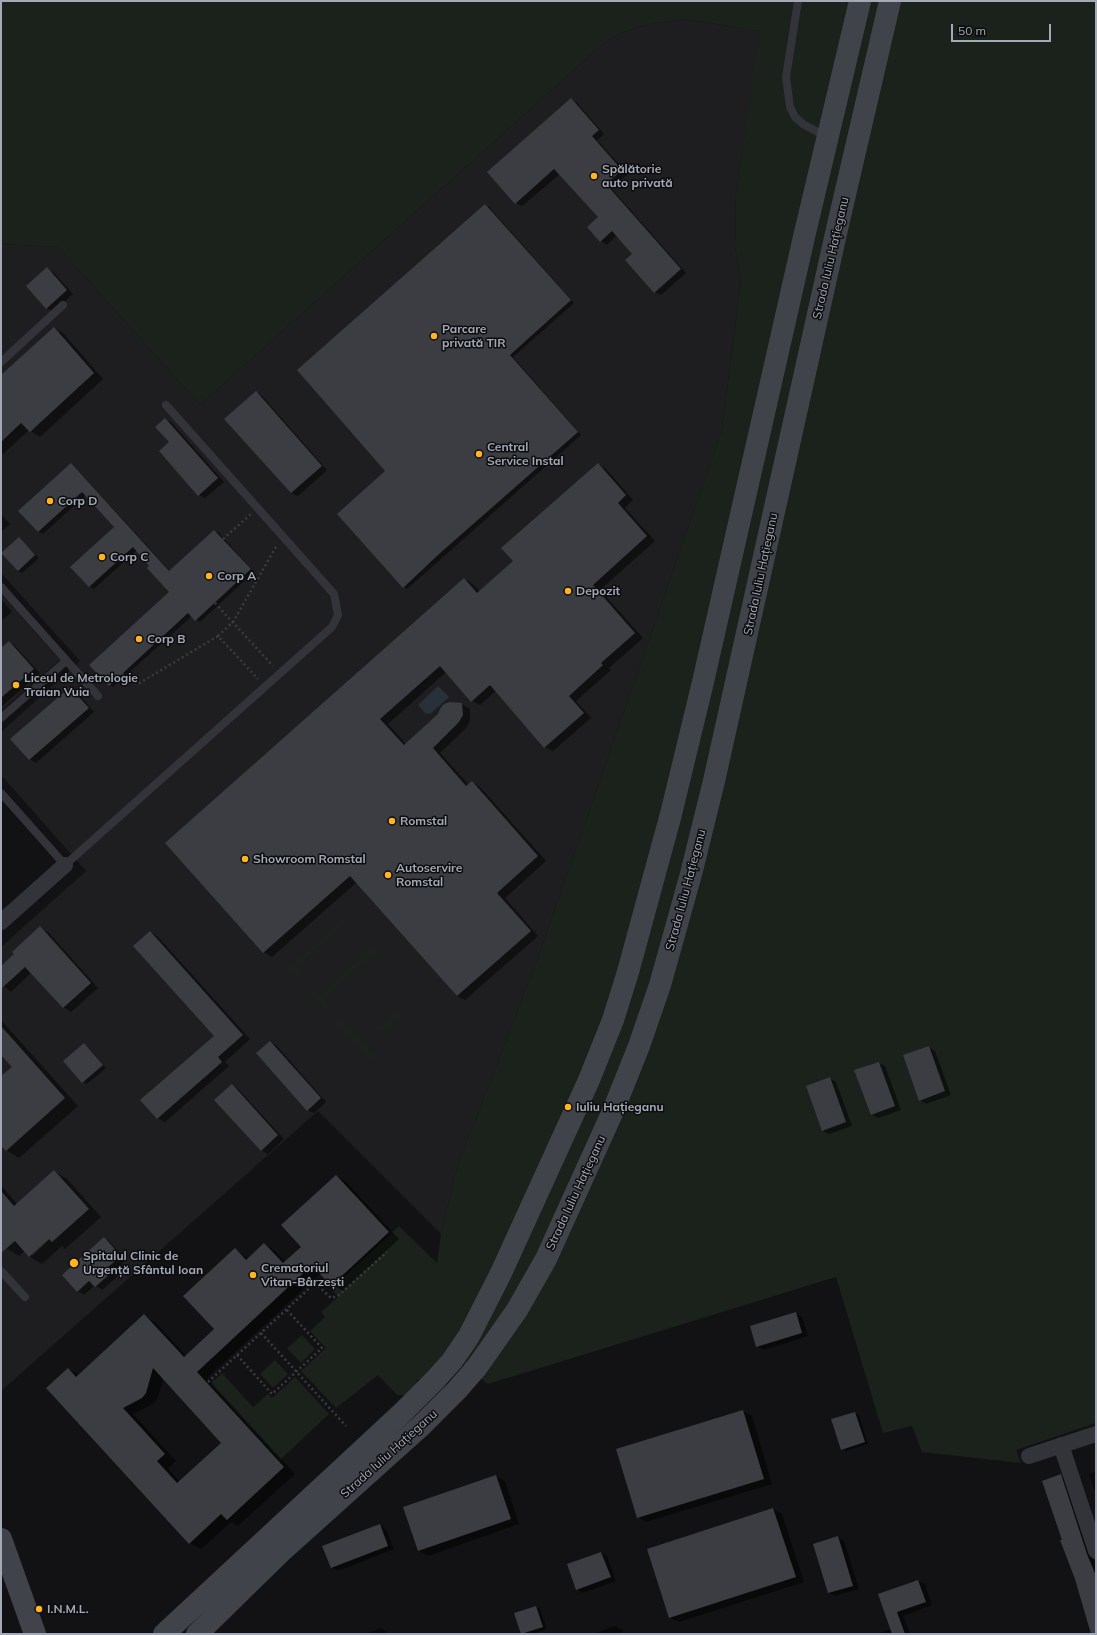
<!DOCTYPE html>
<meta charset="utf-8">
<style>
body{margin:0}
#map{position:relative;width:1097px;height:1635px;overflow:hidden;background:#121214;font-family:Mulish,sans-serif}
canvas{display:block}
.frame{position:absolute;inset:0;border:2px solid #a3a9b6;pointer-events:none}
.scale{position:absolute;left:951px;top:24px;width:100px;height:18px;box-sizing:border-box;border:2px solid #a3a9b6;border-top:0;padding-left:5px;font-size:12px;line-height:14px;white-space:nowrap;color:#a3a9b6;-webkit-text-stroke:3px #0d0d0f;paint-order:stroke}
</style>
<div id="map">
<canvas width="1097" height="1635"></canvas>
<div class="frame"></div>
<div class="scale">50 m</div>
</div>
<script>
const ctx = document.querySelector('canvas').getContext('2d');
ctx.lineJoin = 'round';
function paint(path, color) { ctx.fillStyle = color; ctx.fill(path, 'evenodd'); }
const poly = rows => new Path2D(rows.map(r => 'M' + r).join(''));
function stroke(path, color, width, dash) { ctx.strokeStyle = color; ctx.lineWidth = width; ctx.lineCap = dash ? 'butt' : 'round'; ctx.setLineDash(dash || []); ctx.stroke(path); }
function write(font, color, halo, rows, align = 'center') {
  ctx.font = font + ' Mulish,sans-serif'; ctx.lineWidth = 3; ctx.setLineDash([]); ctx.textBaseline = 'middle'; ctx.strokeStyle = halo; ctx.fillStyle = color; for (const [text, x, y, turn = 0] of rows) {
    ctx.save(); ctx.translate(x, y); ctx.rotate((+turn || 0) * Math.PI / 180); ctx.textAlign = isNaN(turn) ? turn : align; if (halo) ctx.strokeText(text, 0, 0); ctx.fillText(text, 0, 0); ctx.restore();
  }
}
paint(poly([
 [685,19,761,31,736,193,735,246,741,282,722,429,687,531,539,955,476,1119,459,1160,441,1234,318,1111,1,1391,1,947,86,871,1,775,1,732,80,661,1,573,1,244,58,247,200,405,602,45,615,36,632,29,654,23],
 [1,594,60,660,1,711]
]), '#1e1e21');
paint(poly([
 [1,1,1096,1,1096,1423,1016,1450,1021,1463,922,1452,912,1426,883,1433,836,1277,488,1384,447,1350,421,1380,418,1379,414,1386,405,1395,397,1395,378,1375,336,1408,301,1371,326,1348,310,1331,325,1317,321,1312,338,1297,331,1289,399,1226,437,1263,441,1234,459,1160,476,1119,539,955,687,531,722,429,741,282,735,246,736,193,760,31,685,19,654,23,632,29,615,36,602,45,200,405,58,247,1,244],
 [343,919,346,922,296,967,301,973,297,977,289,968],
 [371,946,381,957,376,961,371,956,323,999,328,1005,324,1009,309,993,313,989,319,995,369,951,367,949],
 [397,1009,402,1015,381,1033,376,1028],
 [339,1017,375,1057,370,1061,333,1022],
 [302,1335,315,1349,301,1363,287,1348],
 [275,1360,288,1374,273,1388,260,1374],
 [222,1373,253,1407,268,1394,272,1398,295,1377,329,1414,280,1460,210,1384]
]), '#1a221b');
paint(poly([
 [438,686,449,697,430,714,428,713,426,714,418,705]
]), '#283139');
paint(poly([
 [571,99,577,103,604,134,597,140,628,174,611,188,686,273,661,295,655,292,634,254,617,235,607,245,601,241,599,217,560,174,522,206,516,203],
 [486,205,489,207,574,303,513,357,581,435,407,589,404,587],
 [47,269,53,272,73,294,53,312,47,308],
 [54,328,63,333,103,379,40,437,29,430,1,456,1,376],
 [256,392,262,396,327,470,298,496,291,493],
 [165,419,172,423,224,482,205,498,199,495,170,442],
 [71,464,75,467,170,571,214,531,219,533,254,572,200,622,192,616,113,687,109,685,170,592,151,566,137,550,94,589,90,587,72,567,116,527,86,495,43,534,39,532,20,511],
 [598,464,606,469,633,500,625,508,655,541,600,590,643,638,609,668,611,670,576,701,591,718,553,751,545,747,496,691,480,705,472,701,446,672,388,724,406,744,462,704,470,709,470,720,467,727,440,753,469,785,472,782,480,787,546,861,505,898,538,936,465,1000,457,996,357,882,272,957,264,952,167,844,465,579,473,584,480,592,514,561],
 [1,514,10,524,1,532],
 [19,539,39,558,22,573,18,571],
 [1,599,12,612,1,621],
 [9,642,15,646,40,673,1,707,1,650],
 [70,688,77,692,94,712,36,763,29,759],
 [40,928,48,932,98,988,71,1012,63,1007,32,972,11,992,1,984,1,967],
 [150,932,158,937,250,1039,225,1062,229,1066,165,1122,157,1118,215,1036],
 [1,1020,78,1106,19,1158,6,1150,1,1144,1,1078,13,1067,1,1053],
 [270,1042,277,1046,326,1102,314,1113,307,1110],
 [84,1045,88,1047,106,1068,87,1084,83,1082],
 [929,1047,935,1051,951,1095,926,1104,920,1100],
 [879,1063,885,1066,901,1110,878,1118,871,1114],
 [829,1078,836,1082,852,1126,829,1134,823,1131],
 [232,1085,238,1089,284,1139,268,1154,261,1150],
 [54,1171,67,1179,101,1217,65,1249,62,1246,42,1264,29,1256,25,1251,19,1256,6,1248,1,1243,1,1185,17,1204],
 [52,1235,53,1236,32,1256,32,1253],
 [336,1176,347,1183,399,1239,343,1291,332,1285,321,1273,207,1378,295,1474,238,1526,231,1522,201,1549,190,1543,68,1369,79,1375,144,1316,155,1322,186,1356,215,1329,235,1250,249,1259,264,1244,275,1251,286,1262,302,1247],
 [164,1378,223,1443,180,1482,168,1468,176,1461,133,1414,153,1404,157,1399],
 [104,1238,110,1242,126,1260,112,1272,117,1277,102,1290,95,1285,84,1295,78,1291],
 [796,1313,802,1317,808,1336,764,1350,757,1346],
 [743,1411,752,1416,772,1484,646,1522,638,1517],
 [855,1413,859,1415,868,1444,846,1451,842,1449],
 [1096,1471,1096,1495,1089,1474],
 [496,1476,505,1481,519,1524,428,1556,419,1551],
 [1061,1476,1067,1479,1096,1564,1096,1634,1093,1634,1063,1540],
 [773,1509,782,1514,804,1582,679,1622,670,1618],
 [379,1525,386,1529,394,1549,338,1571,331,1567],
 [838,1537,844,1541,859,1589,835,1596,829,1593],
 [601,1553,607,1556,616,1581,583,1593,577,1589],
 [918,1581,925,1584,932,1605,903,1616,910,1634,876,1634,891,1629,879,1595],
 [536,1607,540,1609,547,1629,533,1634,523,1634,516,1614],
 [615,1626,622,1630,623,1634,593,1634],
 [381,1628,385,1631,386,1634,365,1634]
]), '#0007');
paint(poly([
 [571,98,599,130,592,136,622,170,606,184,681,269,654,293,625,260,632,254,612,231,600,242,587,227,598,217,554,169,515,204,487,172],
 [485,204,571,300,510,355,578,432,439,554,403,588,337,514,385,471,297,370],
 [47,267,67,290,46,309,26,286],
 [54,327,94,373,30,432,21,423,1,442,1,375],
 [256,391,322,466,291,493,224,419],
 [165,418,218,478,198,496,159,451,169,442,155,427],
 [71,463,169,571,214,530,251,569,195,621,188,613,109,686,89,665,169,592,147,568,149,566,133,547,89,587,70,567,114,527,82,492,38,532,18,511],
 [598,463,626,495,618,503,647,536,593,585,635,633,601,663,603,665,569,696,584,713,544,748,490,685,471,702,440,666,380,719,404,745,438,714,440,709,444,704,450,702,462,703,463,715,459,722,433,748,466,786,472,781,538,856,497,893,531,931,457,996,350,876,263,953,165,843,464,578,477,593,513,561,501,548],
 [19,537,35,555,18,571,1,553],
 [9,641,34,669,1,698,1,648],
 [70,687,89,708,29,760,10,739],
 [40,926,91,983,63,1008,25,967,1,989,1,966,14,954,12,952],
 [150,931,243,1035,218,1057,222,1062,157,1119,140,1100,214,1036,133,946],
 [1,1026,65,1098,6,1151,1,1146,1,1076,12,1067,1,1055],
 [270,1041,321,1098,307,1111,256,1053],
 [84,1043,103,1065,82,1083,63,1061],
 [929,1046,945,1091,919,1101,903,1055],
 [879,1062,895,1106,871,1115,854,1070],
 [830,1077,846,1122,822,1131,806,1086],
 [232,1084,278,1135,261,1151,214,1100],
 [54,1170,89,1209,52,1242,49,1239,29,1257,15,1241,1,1253,1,1191,14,1206],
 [336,1175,389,1232,331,1286,312,1265,197,1372,284,1467,227,1520,221,1514,189,1544,46,1388,68,1368,76,1377,144,1314,184,1357,214,1329,183,1296,235,1248,246,1260,264,1243,283,1263,301,1247,281,1225],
 [153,1368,221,1443,177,1483,157,1461,165,1454,123,1408,142,1398,146,1393],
 [104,1237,121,1256,107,1268,111,1273,95,1287,89,1281,77,1292,62,1275],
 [796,1312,802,1333,756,1347,750,1326],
 [743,1410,764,1479,637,1518,616,1449],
 [855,1412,865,1442,841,1450,831,1419],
 [1061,1474,1087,1554,1096,1576,1096,1634,1091,1634,1075,1579,1060,1540,1062,1540,1042,1481],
 [496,1475,511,1519,418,1551,403,1507],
 [773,1508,796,1577,669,1618,647,1549],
 [380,1524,388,1546,331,1568,322,1546],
 [838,1536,853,1586,828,1593,813,1544],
 [601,1552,611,1577,576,1590,567,1564],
 [918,1580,926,1602,897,1612,905,1634,892,1634,878,1594],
 [536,1606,543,1627,521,1634,514,1613]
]), '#3c3d42');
stroke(poly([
 [223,539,251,514],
 [215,603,273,666],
 [218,636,233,622,277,545],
 [122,674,138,684,218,636,258,679],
 [261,1333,346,1426],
 [237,1355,272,1394,322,1348,286,1309],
 [208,1382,315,1283,331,1298,338,1296,387,1252]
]), '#393b41', 2.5, [2, 3]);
stroke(poly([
 [798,1,786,77,790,107,795,117,803,124,827,137],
 [1,362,63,305],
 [1,587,98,696],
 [1,718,66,661],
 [1,793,65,865,332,627,338,615,334,594,166,405],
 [1,1271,25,1297]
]), '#33343a', 8);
stroke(poly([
 [1,922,65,865],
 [1061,1445,1096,1551],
 [1029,1456,1096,1434]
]), '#33343a', 16);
stroke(poly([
 [1,1539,35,1634],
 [164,1634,403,1412,435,1380,452,1361,469,1336,501,1273,589,1080,613,1020,628,972,671,814,703,682,804,237,860,1],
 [197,1634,284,1549,422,1425,457,1390,477,1367,517,1310,546,1259,613,1111,639,1046,660,985,691,874,714,781,837,229,890,1]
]), '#41434a', 22);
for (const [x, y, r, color] of [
 [594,176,4,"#ffb420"],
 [434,336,4,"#ffb420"],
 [479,454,4,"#ffb420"],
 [50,501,4,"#ffb420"],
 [102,557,4,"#ffb420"],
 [209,576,4,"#ffb420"],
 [568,591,4,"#ffb420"],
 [139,639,4,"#ffb420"],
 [16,685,4,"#ffb420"],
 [392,821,4,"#ffb420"],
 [245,859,4,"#ffb420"],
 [388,875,4,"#ffb420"],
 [568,1107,4,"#ffb420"],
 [74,1263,5,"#ffb420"],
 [253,1275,4,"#ffb420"],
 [39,1609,4,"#ffb420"]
]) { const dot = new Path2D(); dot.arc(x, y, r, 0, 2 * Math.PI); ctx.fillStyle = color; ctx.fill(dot); stroke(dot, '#0d0d0f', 1.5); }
write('bold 12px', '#a3a9b6', '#0d0d0f', [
 ["Spălătorie",602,169],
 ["auto privată",602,183],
 ["Parcare",442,329],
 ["privată TIR",442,343],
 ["Central",487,447],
 ["Service Instal",487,461],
 ["Corp D",58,501],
 ["Corp C",110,557],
 ["Corp A",217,576],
 ["Depozit",576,591],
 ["Corp B",147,639],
 ["Liceul de Metrologie",24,678],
 ["Traian Vuia",24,692],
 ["Romstal",400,821],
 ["Showroom Romstal",253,859],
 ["Autoservire",396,868],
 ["Romstal",396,882],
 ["Iuliu Hațieganu",576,1107],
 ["Spitalul Clinic de",83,1256],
 ["Urgență Sfântul Ioan",83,1270],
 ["Crematoriul",261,1268],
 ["Vitan-Bârzești",261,1282],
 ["I.N.M.L.",47,1609]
], 'left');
write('12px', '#a3a9b6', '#0d0d0f', [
 ["Strada Iuliu Hațieganu",831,258,-77],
 ["Strada Iuliu Hațieganu",761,574,-78],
 ["Strada Iuliu Hațieganu",686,890,-75],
 ["Strada Iuliu Hațieganu",576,1193,-65],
 ["Strada Iuliu Hațieganu",389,1454,-42]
]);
</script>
